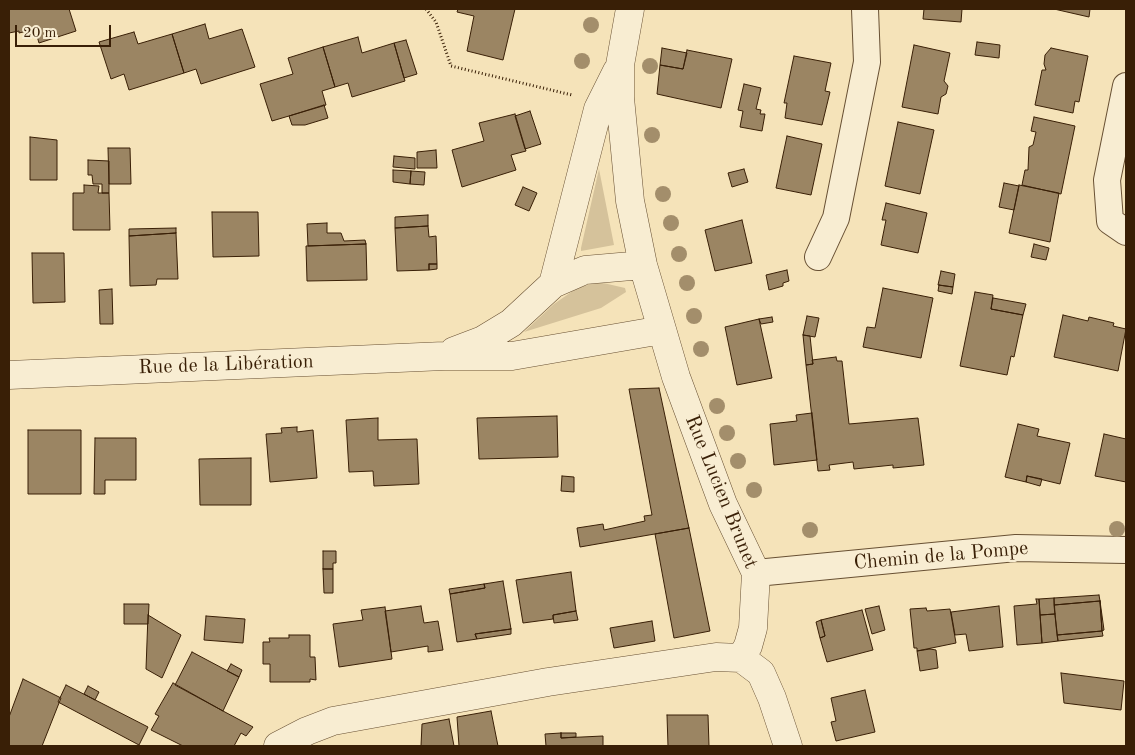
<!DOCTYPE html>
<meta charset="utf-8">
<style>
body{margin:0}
#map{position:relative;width:1135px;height:755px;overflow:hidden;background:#f5e3b9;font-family:"Old Standard TT",serif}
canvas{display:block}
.frame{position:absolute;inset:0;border:10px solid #391f06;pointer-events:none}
.scale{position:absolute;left:15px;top:25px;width:96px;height:22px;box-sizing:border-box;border:2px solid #391f06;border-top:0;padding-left:6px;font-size:15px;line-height:18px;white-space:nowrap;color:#391f06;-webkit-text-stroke:4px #f8edd2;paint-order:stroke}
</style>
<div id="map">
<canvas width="1135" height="755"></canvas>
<div class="frame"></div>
<div class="scale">20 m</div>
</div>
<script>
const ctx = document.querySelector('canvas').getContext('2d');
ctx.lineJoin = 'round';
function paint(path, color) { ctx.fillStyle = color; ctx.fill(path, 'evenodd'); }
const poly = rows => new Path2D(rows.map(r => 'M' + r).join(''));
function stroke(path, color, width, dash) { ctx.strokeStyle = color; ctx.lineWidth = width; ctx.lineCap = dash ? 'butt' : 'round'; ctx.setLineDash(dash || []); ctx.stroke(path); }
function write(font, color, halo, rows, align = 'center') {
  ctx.font = font + ' "Old Standard TT",serif'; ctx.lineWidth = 5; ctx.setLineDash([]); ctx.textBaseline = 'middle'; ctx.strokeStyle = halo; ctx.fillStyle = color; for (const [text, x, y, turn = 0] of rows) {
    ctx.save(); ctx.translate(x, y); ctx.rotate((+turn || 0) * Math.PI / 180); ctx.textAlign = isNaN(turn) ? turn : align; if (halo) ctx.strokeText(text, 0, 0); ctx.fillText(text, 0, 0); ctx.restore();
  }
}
paint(poly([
 [599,169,614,245,581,251,581,248],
 [599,282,625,288,626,292,601,308,524,332,554,304,577,288]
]), '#d5c29b');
const building = poly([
 [9,9,69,9,76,31,39,43,35,29,19,33,19,31,9,33,9,9],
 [458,9,515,9,503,60,467,51,474,16,457,12,458,9],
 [924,9,962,9,961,22,923,19,924,9],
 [1054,9,1090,9,1089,17,1054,9],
 [205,24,209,39,242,29,255,67,201,84,196,69,184,73,172,34,205,24],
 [134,32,138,44,172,34,184,73,129,90,124,74,111,79,99,42,134,32],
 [358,37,362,53,394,43,405,81,352,97,348,83,335,87,323,47,358,37],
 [406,40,417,74,404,78,394,43,406,40],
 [977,42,1000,45,999,58,975,55,977,42],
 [914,45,950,53,944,81,948,86,946,94,941,97,938,114,902,107,914,45],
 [323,47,335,87,322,91,326,105,272,121,260,84,293,74,288,58,323,47],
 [662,48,687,53,683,69,660,65,662,48],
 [1051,48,1088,56,1079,102,1075,101,1073,113,1035,105,1042,70,1046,70,1044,64,1045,55,1051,48],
 [687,50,732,59,721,108,657,94,660,65,683,69,687,50],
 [794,56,831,63,825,91,830,92,822,125,785,118,787,103,784,103,794,56],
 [744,84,761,88,756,109,761,110,760,114,765,114,762,131,740,127,743,111,738,110,744,84],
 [324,105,328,118,305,125,292,125,289,116,324,105],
 [530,111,541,144,525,149,515,116,530,111],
 [515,114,526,151,511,155,516,170,462,187,452,150,484,141,479,123,515,114],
 [1034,117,1075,126,1061,194,1022,185,1025,170,1028,170,1029,147,1033,145,1036,132,1031,131,1034,117],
 [898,122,934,130,920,194,885,186,898,122],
 [787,136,822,144,811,195,776,188,787,136],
 [30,137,57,140,57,180,30,180,30,137],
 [108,148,130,148,131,184,109,184,108,148],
 [436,150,437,168,417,168,417,152,436,150],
 [394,156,415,158,415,169,393,167,394,156],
 [88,160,109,161,109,193,102,193,102,184,93,184,92,175,88,175,88,160],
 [744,169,748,182,732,187,728,173,744,169],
 [393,170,411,171,410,184,393,182,393,170],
 [411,171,425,172,424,185,410,184,411,171],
 [1004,183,1019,186,1014,210,999,207,1004,183],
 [84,185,99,186,98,193,109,193,110,230,73,230,73,193,84,193,84,185],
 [1019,185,1059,193,1050,242,1009,233,1019,185],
 [523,187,537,193,529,211,515,205,523,187],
 [886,203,927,213,918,253,881,245,886,220,882,220,886,203],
 [212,212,258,212,259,256,213,257,212,212],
 [428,215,428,226,395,228,395,217,428,215],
 [742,220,752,263,715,271,705,230,742,220],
 [327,223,327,233,341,233,344,241,365,240,366,244,308,246,307,224,327,223],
 [428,226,429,237,436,236,437,264,429,264,429,270,397,271,395,228,428,226],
 [176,228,176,233,129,236,129,229,176,228],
 [176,233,178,279,157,279,156,285,130,286,129,236,176,233],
 [366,244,367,280,307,281,306,246,366,244],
 [1034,244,1049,248,1046,260,1031,257,1034,244],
 [32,253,64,253,65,302,33,303,32,253],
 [429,264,437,264,437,269,429,270,429,264],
 [787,270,789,281,783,283,783,286,769,290,766,275,787,270],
 [941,271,955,274,953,287,938,285,941,271],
 [939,285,953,287,952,294,938,291,939,285],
 [883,288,933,298,921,358,863,347,867,327,875,328,883,288],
 [112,289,113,324,100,324,99,290,112,289],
 [975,292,993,295,991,309,1023,315,1014,357,1011,356,1007,375,960,366,975,292],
 [993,298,1026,304,1023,315,991,309,993,298],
 [1063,315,1088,321,1089,317,1114,323,1113,326,1126,329,1118,371,1054,357,1063,315],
 [807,316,819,318,815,337,803,335,807,316],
 [772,317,773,322,761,324,759,319,772,317],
 [759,319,772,378,737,385,725,327,759,319],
 [803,335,810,336,813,364,806,365,803,335],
 [836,357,837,361,842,361,849,424,918,418,924,465,893,468,893,465,854,469,853,462,829,465,830,470,818,471,806,365,813,364,812,360,836,357],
 [659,388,689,528,580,547,577,528,603,524,604,530,645,521,644,516,652,515,629,389,659,388],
 [812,413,817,460,774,465,770,424,797,421,796,415,812,413],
 [557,416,558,457,479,459,477,418,557,416],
 [378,418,378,440,417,439,419,484,374,486,373,471,349,472,346,420,378,418],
 [1018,424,1039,429,1037,436,1070,443,1060,484,1027,476,1026,482,1005,477,1018,424],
 [297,427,297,432,313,430,317,478,270,482,266,434,282,433,281,428,297,427],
 [28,430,81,430,81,494,28,494,28,430],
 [1104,434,1126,439,1126,482,1095,476,1104,434],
 [95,438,136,438,136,480,105,480,105,494,94,494,95,438],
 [251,458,251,505,200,505,199,459,251,458],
 [562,476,574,477,574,492,561,491,562,476],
 [1027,476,1042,479,1040,486,1026,482,1027,476],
 [689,528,710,631,674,638,655,534,689,528],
 [323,551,336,551,336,563,333,563,333,569,323,569,323,551],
 [323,569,333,569,333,593,324,593,323,569],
 [571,572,576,611,553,615,553,619,523,623,516,580,571,572],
 [503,581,511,629,475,634,477,639,457,642,450,594,485,588,484,584,503,581],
 [484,584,485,588,450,594,449,589,484,584],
 [1099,595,1100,601,1054,605,1054,598,1099,595],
 [1054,598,1055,614,1040,615,1039,599,1054,598],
 [1036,599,1039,599,1042,643,1017,645,1014,606,1037,604,1036,599],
 [1100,601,1102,631,1057,635,1054,605,1100,601],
 [1100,601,1104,630,1102,631,1100,601],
 [124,604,149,604,148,624,124,624,124,604],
 [421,606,424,623,438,621,443,650,428,652,428,646,391,652,385,611,421,606],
 [879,606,885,630,872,634,865,609,879,606],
 [999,606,1003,647,969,651,966,634,955,635,951,612,999,606],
 [385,607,392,659,339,667,333,624,363,620,361,610,385,607],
 [926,608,927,611,950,609,956,643,917,651,917,648,914,648,910,609,926,608],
 [862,610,873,650,827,662,820,638,825,636,821,620,862,610],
 [576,611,578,620,554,623,553,615,576,611],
 [1055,614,1058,641,1042,643,1040,615,1055,614],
 [148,615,181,635,162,678,146,669,148,615],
 [206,616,245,619,243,643,204,640,206,616],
 [821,620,825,636,820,638,816,622,821,620],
 [652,621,655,641,614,648,610,628,652,621],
 [511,629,511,634,477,639,475,634,511,629],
 [1102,631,1103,636,1058,641,1057,635,1102,631],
 [289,635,310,635,310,657,315,657,316,680,310,679,310,682,270,682,270,664,263,664,263,642,270,642,269,638,289,638,289,635],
 [930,649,936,650,938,668,920,671,917,651,930,649],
 [192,652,239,677,223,711,175,685,192,652],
 [231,664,242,670,239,677,227,671,231,664],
 [1061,673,1124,681,1121,710,1064,703,1061,673],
 [23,679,61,698,42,746,9,746,9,717,23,679],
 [173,683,223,711,253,727,246,736,241,733,234,746,183,746,151,730,159,716,155,714,173,683],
 [66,685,148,727,139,745,58,702,66,685],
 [88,686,99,692,95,700,84,694,88,686],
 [865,690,875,732,836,741,831,722,836,721,831,698,865,690],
 [491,711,498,746,459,746,457,717,491,711],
 [667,715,708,715,709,746,668,746,667,715],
 [449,719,454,746,421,746,422,724,449,719],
 [561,733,561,738,603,736,603,746,546,746,545,734,561,733],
 [561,733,576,733,576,737,561,738,561,733]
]);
paint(building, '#9b8563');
stroke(building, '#391f06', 1);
const minor = poly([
 [1126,86,1107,180,1110,221,1126,232],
 [818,257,836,218,867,62,865,9],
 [756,573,1016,548,1126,550]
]);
const tertiary = poly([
 [630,9,620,65,620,98,630,201,643,265,676,377,723,504,756,573,753,628,748,646,741,658],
 [553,284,585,270,643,265],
 [454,351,483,340,511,323,553,284,598,109,617,71],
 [9,375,444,356,512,356,662,330],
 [741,658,761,673,772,698,788,746],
 [278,746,307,731,333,721,548,682,716,657,741,658]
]);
stroke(minor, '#685033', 28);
stroke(tertiary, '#685033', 29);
stroke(poly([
 [426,9,436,22,451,66,572,95]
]), '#391f06', 3, [1, 2.5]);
stroke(minor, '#f8edd2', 26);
stroke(tertiary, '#f8edd2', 28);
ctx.fillStyle = '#a38e6b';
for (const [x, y] of [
 [591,25],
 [582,61],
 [650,66],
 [652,135],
 [663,194],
 [671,223],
 [679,254],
 [687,283],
 [694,316],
 [701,349],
 [717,406],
 [727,433],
 [738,461],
 [754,490],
 [1117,529],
 [810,530]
]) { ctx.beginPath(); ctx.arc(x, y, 8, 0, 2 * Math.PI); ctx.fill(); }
write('20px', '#391f06', '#f8edd2', [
 ["Rue de la Libération",226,365,-2],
 ["Rue Lucien Brunet",721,492,68],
 ["Chemin de la Pompe",941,556,-5]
]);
</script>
